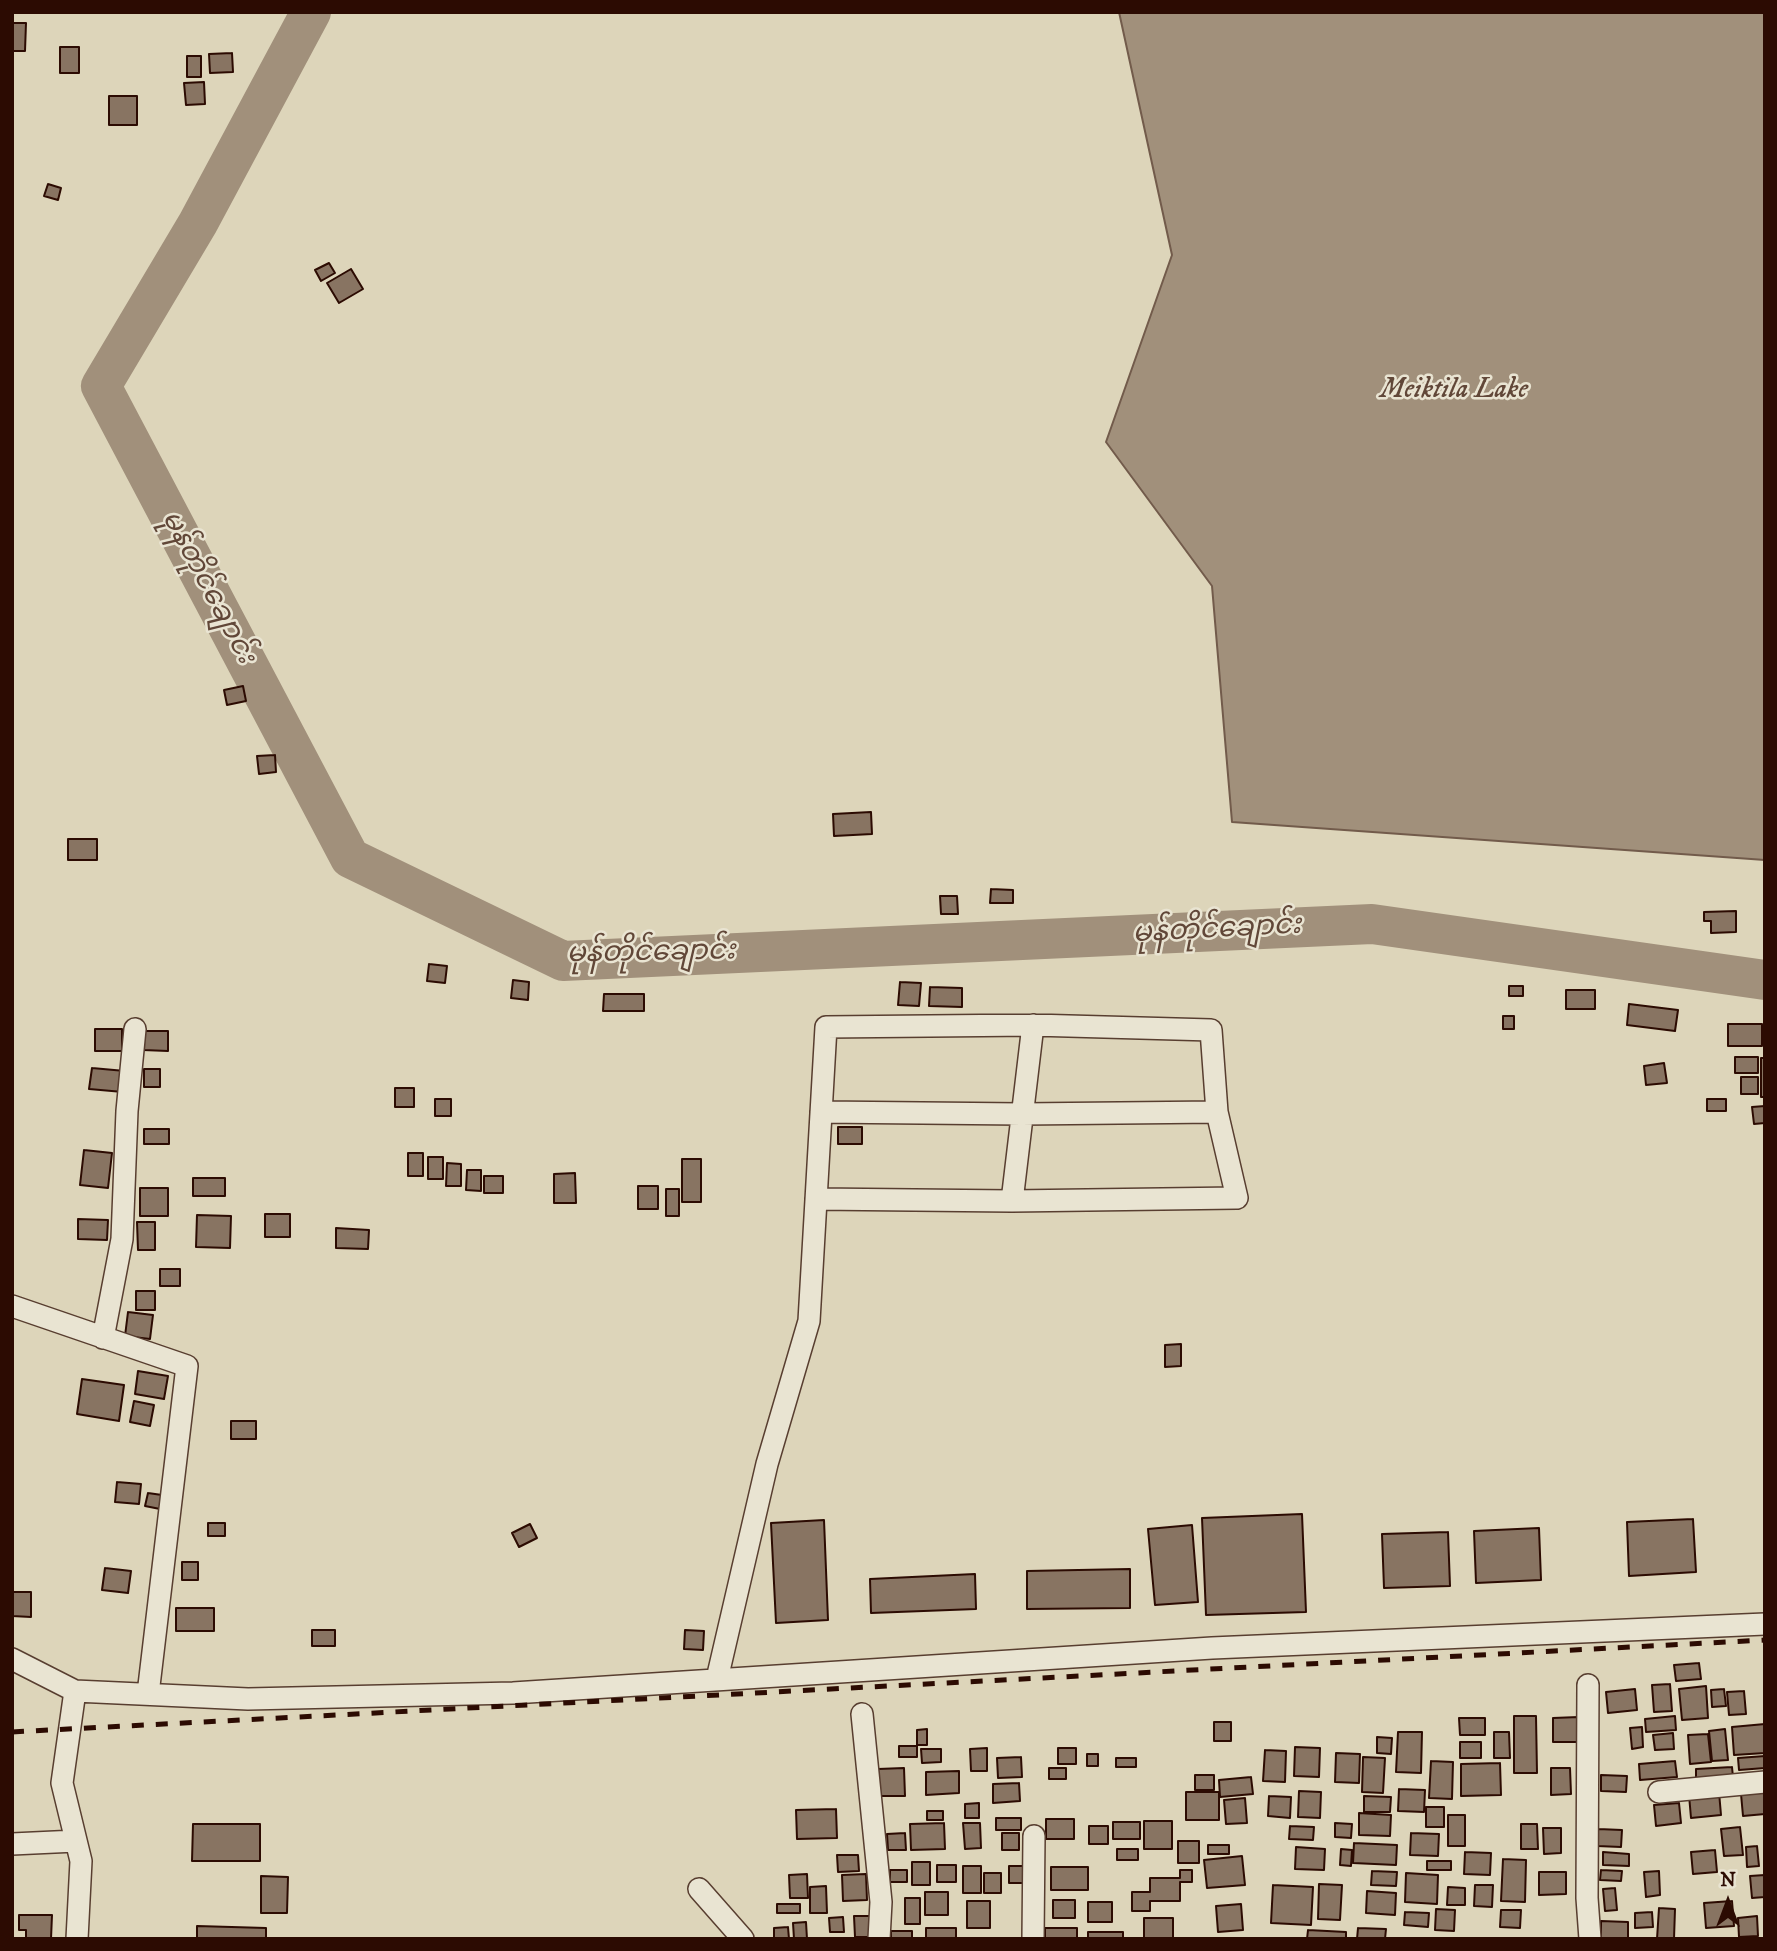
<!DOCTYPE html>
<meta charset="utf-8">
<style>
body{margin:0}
#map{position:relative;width:1777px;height:1951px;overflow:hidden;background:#ddd5ba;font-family:"IM FELL DW Pica",serif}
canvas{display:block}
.frame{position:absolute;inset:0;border:14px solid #2c0b02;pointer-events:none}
.north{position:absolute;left:1693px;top:1867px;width:70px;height:70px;-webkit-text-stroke:5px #e9e4d2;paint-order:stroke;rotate:0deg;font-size:19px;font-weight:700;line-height:28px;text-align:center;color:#2c0b02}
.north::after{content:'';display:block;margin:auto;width:24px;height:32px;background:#2c0b02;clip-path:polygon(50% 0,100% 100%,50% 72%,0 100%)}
</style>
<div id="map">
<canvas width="1777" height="1951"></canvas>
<div class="frame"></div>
<div class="north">N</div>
</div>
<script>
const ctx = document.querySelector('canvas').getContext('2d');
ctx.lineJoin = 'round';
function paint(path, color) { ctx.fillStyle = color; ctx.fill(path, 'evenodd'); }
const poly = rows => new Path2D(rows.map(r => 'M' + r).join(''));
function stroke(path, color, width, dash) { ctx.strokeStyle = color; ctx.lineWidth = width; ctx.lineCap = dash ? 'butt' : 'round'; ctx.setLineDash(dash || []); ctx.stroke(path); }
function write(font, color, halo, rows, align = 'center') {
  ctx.font = font + ' "IM FELL DW Pica","Noto Sans Myanmar",serif'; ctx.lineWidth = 5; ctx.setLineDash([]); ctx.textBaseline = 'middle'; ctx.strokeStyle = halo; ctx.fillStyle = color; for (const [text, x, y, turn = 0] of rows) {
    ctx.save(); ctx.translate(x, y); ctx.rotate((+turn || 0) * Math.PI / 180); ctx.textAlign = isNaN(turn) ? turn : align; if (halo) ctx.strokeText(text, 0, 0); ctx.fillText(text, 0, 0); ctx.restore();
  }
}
const water = poly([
 [1119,12,1765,12,1765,860,1232,822,1212,586,1106,442,1172,255,1119,12]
]);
paint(water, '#a1907b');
stroke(water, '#725b4b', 2);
stroke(poly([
 [311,12,198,223,101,386,350,858,563,961,1372,924,1765,980]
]), '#a1907b', 40);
const building = poly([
 [12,23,26,23,25,51,12,51,12,23],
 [60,47,79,47,79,73,60,73,60,47],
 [232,53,233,72,210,73,209,54,232,53],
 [187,56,201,56,201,77,187,77,187,56],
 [204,82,205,104,186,105,184,83,204,82],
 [109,96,137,96,137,125,109,125,109,96],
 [48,184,61,188,58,200,44,196,48,184],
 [329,263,335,273,321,281,315,270,329,263],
 [351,269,363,289,339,303,327,283,351,269],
 [243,686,246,701,227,705,224,690,243,686],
 [275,755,276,772,259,774,257,756,275,755],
 [871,812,872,834,834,836,833,814,871,812],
 [68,839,97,839,97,860,68,860,68,839],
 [991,889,1013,890,1013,903,990,903,991,889],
 [940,896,957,896,958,914,941,914,940,896],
 [1736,911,1736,932,1711,933,1711,921,1704,921,1704,912,1736,911],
 [429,964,447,966,445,983,427,981,429,964],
 [513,980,529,982,528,1000,511,998,513,980],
 [900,982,921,983,919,1006,898,1005,900,982],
 [1509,986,1523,986,1523,996,1509,996,1509,986],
 [930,987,962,988,962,1007,929,1006,930,987],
 [1566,990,1595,990,1595,1009,1566,1009,1566,990],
 [604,994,644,994,644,1011,603,1011,604,994],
 [1629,1004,1678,1010,1675,1031,1627,1025,1629,1004],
 [1503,1016,1514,1016,1514,1029,1503,1029,1503,1016],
 [1728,1024,1762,1024,1762,1046,1728,1046,1728,1024],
 [95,1029,122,1029,122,1051,95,1051,95,1029],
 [143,1031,168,1031,168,1051,143,1050,143,1031],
 [1735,1057,1758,1057,1758,1073,1735,1073,1735,1057],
 [1761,1058,1765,1058,1765,1097,1761,1097,1761,1058],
 [1664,1063,1667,1083,1646,1085,1644,1066,1664,1063],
 [92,1068,125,1071,123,1092,89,1089,92,1068],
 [144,1069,160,1069,160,1087,144,1087,144,1069],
 [1741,1077,1758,1077,1758,1094,1741,1094,1741,1077],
 [395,1088,414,1088,414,1107,395,1107,395,1088],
 [435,1099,451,1099,451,1116,435,1116,435,1099],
 [1707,1099,1726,1099,1726,1111,1707,1111,1707,1099],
 [1765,1106,1765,1123,1754,1124,1752,1107,1765,1106],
 [838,1127,862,1127,862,1144,838,1144,838,1127],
 [144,1129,169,1129,169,1144,144,1144,144,1129],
 [84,1150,112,1153,108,1188,80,1185,84,1150],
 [408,1153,423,1153,423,1176,408,1176,408,1153],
 [428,1157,443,1157,443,1179,428,1179,428,1157],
 [682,1159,701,1159,701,1202,682,1202,682,1159],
 [447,1163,461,1164,461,1186,446,1186,447,1163],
 [467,1170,481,1170,481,1191,466,1190,467,1170],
 [575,1173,576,1203,554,1203,554,1174,575,1173],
 [484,1176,503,1176,503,1193,484,1193,484,1176],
 [193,1178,225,1178,225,1196,193,1196,193,1178],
 [638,1186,658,1186,658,1209,638,1209,638,1186],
 [140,1188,168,1188,168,1216,140,1216,140,1188],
 [666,1189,679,1189,679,1216,666,1216,666,1189],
 [265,1214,290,1214,290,1237,265,1237,265,1214],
 [197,1215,231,1216,230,1248,196,1247,197,1215],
 [78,1219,108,1220,107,1240,78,1239,78,1219],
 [137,1222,155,1222,155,1250,138,1250,137,1222],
 [336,1228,369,1230,368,1249,336,1248,336,1228],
 [160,1269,180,1269,180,1286,160,1286,160,1269],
 [136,1291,155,1291,155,1310,136,1310,136,1291],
 [128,1312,153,1315,150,1339,125,1336,128,1312],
 [1181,1344,1181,1366,1165,1367,1165,1345,1181,1344],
 [138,1371,168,1376,164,1399,135,1394,138,1371],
 [82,1379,124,1385,119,1421,77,1414,82,1379],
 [134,1401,154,1405,150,1426,130,1422,134,1401],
 [231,1421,256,1421,256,1439,231,1439,231,1421],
 [117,1482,141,1484,139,1504,115,1502,117,1482],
 [148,1493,162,1495,160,1509,145,1506,148,1493],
 [1302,1514,1306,1612,1206,1615,1202,1518,1302,1514],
 [1693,1519,1696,1572,1629,1576,1627,1522,1693,1519],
 [824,1520,828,1620,776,1623,771,1523,824,1520],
 [208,1523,225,1523,225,1536,208,1536,208,1523],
 [530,1524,537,1538,519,1547,512,1533,530,1524],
 [1192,1525,1198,1602,1155,1605,1148,1529,1192,1525],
 [1539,1528,1541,1580,1476,1583,1474,1531,1539,1528],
 [1448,1532,1450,1586,1384,1588,1382,1534,1448,1532],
 [182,1562,198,1562,198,1580,182,1580,182,1562],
 [105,1568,131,1571,128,1593,102,1590,105,1568],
 [1130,1569,1130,1608,1027,1609,1027,1571,1130,1569],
 [975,1574,976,1609,871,1613,870,1579,975,1574],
 [12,1592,31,1592,31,1617,12,1616,12,1592],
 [176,1608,214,1608,214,1631,176,1631,176,1608],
 [312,1630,335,1630,335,1646,312,1646,312,1630],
 [685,1630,704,1631,703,1650,684,1649,685,1630],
 [1699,1663,1701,1679,1676,1681,1674,1665,1699,1663],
 [1670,1684,1672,1711,1654,1712,1652,1685,1670,1684],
 [1706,1686,1708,1718,1682,1720,1679,1689,1706,1686],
 [1635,1689,1637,1710,1608,1713,1606,1692,1635,1689],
 [1724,1689,1726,1706,1712,1707,1711,1690,1724,1689],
 [1744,1691,1746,1714,1729,1715,1727,1692,1744,1691],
 [1514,1716,1536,1716,1537,1773,1514,1773,1514,1716],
 [1675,1716,1676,1730,1646,1732,1645,1719,1675,1716],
 [1579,1717,1579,1742,1553,1742,1553,1718,1579,1717],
 [1459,1718,1485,1718,1485,1735,1460,1735,1459,1718],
 [1214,1722,1231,1722,1231,1741,1214,1741,1214,1722],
 [1765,1724,1765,1753,1734,1755,1732,1727,1765,1724],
 [1642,1727,1643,1747,1632,1749,1630,1728,1642,1727],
 [927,1729,927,1745,917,1745,917,1730,927,1729],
 [1725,1729,1728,1760,1712,1761,1709,1731,1725,1729],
 [1398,1732,1422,1732,1421,1773,1396,1772,1398,1732],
 [1494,1732,1509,1732,1510,1758,1494,1758,1494,1732],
 [1673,1733,1674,1749,1655,1750,1653,1735,1673,1733],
 [1708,1734,1711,1762,1690,1764,1688,1735,1708,1734],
 [1377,1737,1392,1738,1391,1754,1377,1753,1377,1737],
 [1460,1742,1481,1742,1481,1758,1460,1758,1460,1742],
 [899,1746,917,1746,917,1757,899,1757,899,1746],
 [1295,1747,1320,1748,1319,1777,1294,1776,1295,1747],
 [987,1748,987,1771,971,1771,970,1749,987,1748],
 [1058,1748,1076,1748,1076,1764,1058,1764,1058,1748],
 [921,1749,941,1749,941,1762,922,1763,921,1749],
 [1265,1750,1286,1751,1285,1782,1263,1781,1265,1750],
 [1336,1753,1360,1754,1359,1783,1335,1782,1336,1753],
 [1087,1754,1098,1754,1098,1766,1087,1766,1087,1754],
 [1765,1756,1765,1768,1739,1770,1738,1758,1765,1756],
 [1021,1757,1022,1777,998,1778,997,1758,1021,1757],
 [1363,1757,1385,1758,1383,1793,1362,1792,1363,1757],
 [1116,1758,1136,1758,1136,1767,1116,1767,1116,1758],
 [1431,1761,1453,1762,1452,1799,1429,1798,1431,1761],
 [1675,1761,1677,1777,1640,1780,1639,1764,1675,1761],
 [1500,1763,1501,1795,1461,1796,1461,1764,1500,1763],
 [1732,1767,1733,1777,1696,1779,1696,1769,1732,1767],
 [904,1768,905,1796,879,1796,878,1769,904,1768],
 [1049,1768,1066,1768,1066,1779,1049,1779,1049,1768],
 [1551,1768,1570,1768,1571,1794,1551,1795,1551,1768],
 [959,1771,959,1793,926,1795,926,1772,959,1771],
 [1195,1775,1214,1775,1214,1790,1195,1790,1195,1775],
 [1601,1775,1627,1776,1626,1792,1601,1791,1601,1775],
 [1251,1777,1253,1794,1220,1797,1219,1780,1251,1777],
 [1019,1783,1020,1801,993,1803,993,1784,1019,1783],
 [1399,1789,1425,1790,1424,1812,1398,1811,1399,1789],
 [1299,1791,1321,1792,1320,1818,1298,1817,1299,1791],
 [1186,1792,1219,1792,1219,1820,1186,1820,1186,1792],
 [1719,1792,1721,1815,1691,1818,1689,1795,1719,1792],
 [1765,1792,1765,1814,1743,1816,1741,1794,1765,1792],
 [1269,1796,1291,1797,1290,1818,1268,1816,1269,1796],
 [1364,1796,1391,1797,1390,1812,1364,1812,1364,1796],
 [1245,1798,1247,1823,1226,1824,1224,1800,1245,1798],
 [979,1803,979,1818,965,1818,965,1804,979,1803],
 [1679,1803,1681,1823,1656,1826,1654,1805,1679,1803],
 [1426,1807,1444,1807,1444,1827,1426,1827,1426,1807],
 [836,1809,837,1838,797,1839,796,1810,836,1809],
 [927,1811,943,1811,943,1820,927,1820,927,1811],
 [1359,1813,1391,1815,1390,1836,1359,1835,1359,1813],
 [1448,1815,1465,1815,1465,1846,1448,1846,1448,1815],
 [996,1818,1021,1818,1021,1830,996,1830,996,1818],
 [1046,1819,1074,1819,1074,1839,1046,1839,1046,1819],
 [1144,1821,1172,1821,1172,1849,1144,1849,1144,1821],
 [1113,1822,1140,1822,1140,1839,1113,1839,1113,1822],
 [944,1823,945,1849,911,1850,910,1824,944,1823],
 [963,1823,980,1823,981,1848,965,1849,963,1823],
 [1335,1823,1352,1824,1351,1838,1335,1837,1335,1823],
 [193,1824,260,1824,260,1861,192,1861,193,1824],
 [1521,1824,1537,1824,1538,1849,1521,1849,1521,1824],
 [1089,1826,1108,1826,1108,1844,1089,1844,1089,1826],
 [1290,1826,1314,1827,1313,1840,1289,1839,1290,1826],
 [1740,1827,1743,1855,1724,1856,1721,1829,1740,1827],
 [1543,1828,1561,1828,1561,1853,1544,1854,1543,1828],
 [1598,1829,1622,1830,1621,1847,1597,1846,1598,1829],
 [905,1833,906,1850,888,1850,887,1834,905,1833],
 [1002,1833,1019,1833,1019,1850,1002,1850,1002,1833],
 [1411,1833,1439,1834,1438,1856,1410,1855,1411,1833],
 [1178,1841,1199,1841,1199,1863,1178,1863,1178,1841],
 [1354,1843,1397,1845,1396,1865,1353,1863,1354,1843],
 [1208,1845,1229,1845,1229,1854,1208,1854,1208,1845],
 [1757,1846,1759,1866,1747,1867,1746,1847,1757,1846],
 [1296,1847,1325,1849,1324,1870,1295,1869,1296,1847],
 [1117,1849,1138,1849,1138,1860,1117,1860,1117,1849],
 [1341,1849,1352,1850,1351,1866,1340,1865,1341,1849],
 [1715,1850,1717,1872,1693,1874,1691,1852,1715,1850],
 [1465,1852,1491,1853,1490,1875,1464,1874,1465,1852],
 [1603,1852,1629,1854,1629,1866,1603,1865,1603,1852],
 [837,1855,858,1855,859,1871,838,1872,837,1855],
 [1242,1856,1245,1885,1207,1888,1204,1860,1242,1856],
 [1503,1859,1526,1860,1525,1902,1501,1901,1503,1859],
 [1427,1861,1451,1861,1451,1870,1427,1870,1427,1861],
 [912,1862,930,1862,930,1885,912,1885,912,1862],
 [937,1865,956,1865,956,1882,937,1882,937,1865],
 [963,1866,981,1866,981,1893,963,1893,963,1866],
 [1009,1866,1023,1866,1023,1883,1009,1883,1009,1866],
 [1051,1867,1088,1867,1088,1890,1051,1890,1051,1867],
 [890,1870,907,1870,907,1882,890,1882,890,1870],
 [1180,1870,1192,1870,1192,1882,1180,1882,1180,1901,1150,1901,1150,1911,1132,1911,1132,1892,1150,1892,1150,1878,1180,1878,1180,1870],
 [1601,1870,1622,1871,1621,1881,1600,1880,1601,1870],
 [1372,1871,1397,1872,1396,1886,1371,1885,1372,1871],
 [1659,1871,1660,1895,1646,1897,1644,1872,1659,1871],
 [1539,1872,1566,1872,1566,1894,1539,1895,1539,1872],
 [984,1873,1001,1873,1001,1893,984,1893,984,1873],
 [1406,1873,1438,1875,1437,1904,1405,1902,1406,1873],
 [807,1874,808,1898,790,1898,789,1875,807,1874],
 [866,1874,867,1900,843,1901,842,1875,866,1874],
 [1765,1875,1765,1897,1752,1898,1750,1876,1765,1875],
 [261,1876,288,1877,287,1913,261,1913,261,1876],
 [1319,1884,1342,1885,1340,1920,1318,1919,1319,1884],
 [1273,1885,1313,1887,1311,1925,1271,1923,1273,1885],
 [1475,1885,1493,1885,1492,1907,1474,1906,1475,1885],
 [826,1886,827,1913,810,1913,810,1887,826,1886],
 [1448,1887,1465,1888,1465,1905,1447,1905,1448,1887],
 [1615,1888,1617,1910,1605,1911,1603,1889,1615,1888],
 [1367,1891,1396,1893,1395,1915,1366,1913,1367,1891],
 [925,1892,948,1892,948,1915,925,1915,925,1892],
 [905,1898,920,1898,920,1924,905,1924,905,1898],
 [1053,1900,1075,1900,1075,1918,1053,1918,1053,1900],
 [967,1901,990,1901,990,1928,967,1928,967,1901],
 [1732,1901,1734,1926,1706,1928,1704,1903,1732,1901],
 [1088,1902,1112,1902,1112,1922,1088,1922,1088,1902],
 [777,1904,800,1904,800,1913,777,1913,777,1904],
 [1241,1904,1243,1930,1218,1932,1216,1906,1241,1904],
 [1659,1908,1675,1909,1674,1939,1657,1939,1659,1908],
 [1436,1909,1455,1910,1454,1931,1435,1930,1436,1909],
 [1501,1910,1521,1910,1520,1928,1500,1927,1501,1910],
 [1405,1912,1429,1913,1428,1927,1404,1925,1405,1912],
 [1652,1912,1653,1927,1635,1928,1635,1913,1652,1912],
 [19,1915,52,1915,51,1939,26,1939,26,1930,19,1930,19,1915],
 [854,1916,870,1916,870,1937,855,1937,854,1916],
 [1757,1916,1758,1936,1739,1937,1738,1918,1757,1916],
 [843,1917,844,1932,830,1932,829,1918,843,1917],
 [1144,1918,1173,1918,1173,1938,1144,1938,1144,1918],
 [1601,1921,1628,1922,1628,1939,1601,1939,1601,1921],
 [806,1922,807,1939,794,1939,793,1923,806,1922],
 [197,1926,266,1928,266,1939,197,1939,197,1926],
 [788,1927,789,1939,774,1939,774,1928,788,1927],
 [926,1928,956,1928,956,1939,926,1939,926,1928],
 [1045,1928,1077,1928,1077,1939,1045,1939,1045,1928],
 [1358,1928,1386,1929,1385,1939,1357,1939,1358,1928],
 [1308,1930,1346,1932,1346,1939,1307,1939,1308,1930],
 [891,1931,912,1931,912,1939,891,1939,891,1931],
 [1088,1932,1123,1932,1123,1939,1088,1939,1088,1932]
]);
paint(building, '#887462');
stroke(building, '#2c0b02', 2);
const street = poly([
 [821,1112,1022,1114,1217,1112],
 [816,1199,1012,1201,1033,1025],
 [12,1306,187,1366,148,1694],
 [103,1338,122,1239,127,1111,135,1029],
 [12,1659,75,1691,62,1783,81,1861,77,1939],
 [717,1679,767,1464,809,1321,826,1027,1033,1025,1211,1030,1217,1112,1237,1198,1012,1201],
 [1588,1685,1587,1898,1590,1939],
 [75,1691,248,1699,513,1693,1212,1648,1765,1624],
 [862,1714,881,1902,879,1939],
 [1659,1792,1765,1782],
 [12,1844,76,1841],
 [699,1889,743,1939],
 [1033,1939,1034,1836]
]);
stroke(street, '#583e30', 24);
stroke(street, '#e9e4d2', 21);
stroke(poly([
 [12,1732,1765,1640]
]), '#2c0b02', 5, [12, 12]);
write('italic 28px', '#614738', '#e9e4d2', [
 ["Meiktila Lake",1454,391],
 ["မုန်တိုင်ချောင်း",207,588,62],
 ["မုန်တိုင်ချောင်း",1217,931,-3],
 ["မုန်တိုင်ချောင်း",651,954,-1]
]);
</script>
